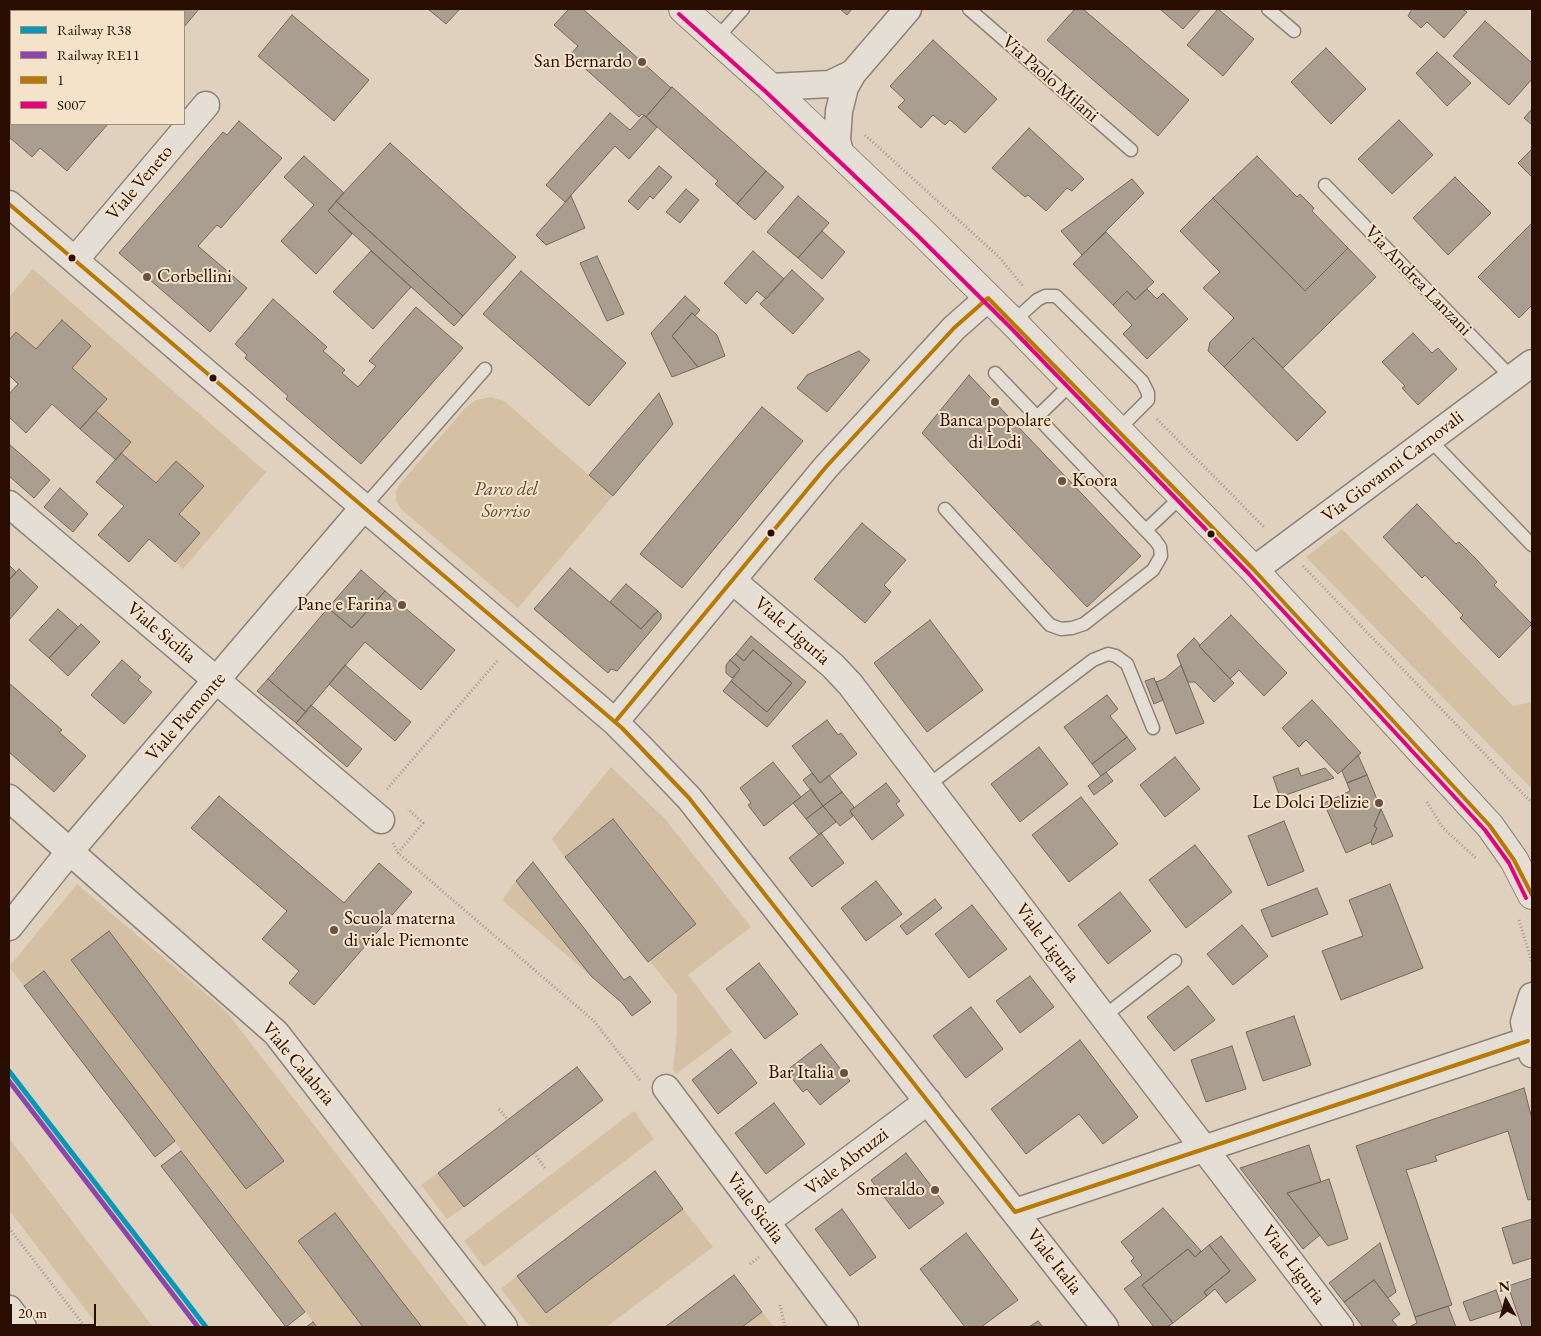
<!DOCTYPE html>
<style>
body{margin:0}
#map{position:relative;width:1541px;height:1336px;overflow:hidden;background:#dfd1bd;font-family:"EB Garamond",serif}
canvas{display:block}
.frame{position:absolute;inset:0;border:10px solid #290d00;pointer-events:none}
.legend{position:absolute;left:10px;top:10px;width:175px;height:115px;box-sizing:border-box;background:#f4e3ca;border:1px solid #a38d79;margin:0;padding:6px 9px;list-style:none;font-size:15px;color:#290d00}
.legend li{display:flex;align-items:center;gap:10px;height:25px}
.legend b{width:25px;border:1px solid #a38d79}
.north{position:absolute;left:1481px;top:1276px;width:50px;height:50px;-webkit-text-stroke:4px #f4e3ca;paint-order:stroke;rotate:353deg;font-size:14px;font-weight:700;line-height:20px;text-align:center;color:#290d00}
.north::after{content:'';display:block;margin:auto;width:18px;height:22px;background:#290d00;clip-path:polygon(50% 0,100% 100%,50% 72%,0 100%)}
.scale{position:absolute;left:10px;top:1304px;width:86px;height:22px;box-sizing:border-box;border:2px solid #290d00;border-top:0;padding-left:6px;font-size:15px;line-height:18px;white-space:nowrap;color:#290d00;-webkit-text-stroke:4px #f4e3ca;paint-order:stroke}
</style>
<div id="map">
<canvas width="1541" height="1336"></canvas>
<div class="frame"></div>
<ul class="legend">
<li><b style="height:6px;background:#0499b9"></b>Railway R38</li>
<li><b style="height:6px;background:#8e44ad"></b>Railway RE11</li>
<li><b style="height:6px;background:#b97800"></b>1</li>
<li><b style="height:6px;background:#e5007d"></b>S007</li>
</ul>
<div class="north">N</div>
<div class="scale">20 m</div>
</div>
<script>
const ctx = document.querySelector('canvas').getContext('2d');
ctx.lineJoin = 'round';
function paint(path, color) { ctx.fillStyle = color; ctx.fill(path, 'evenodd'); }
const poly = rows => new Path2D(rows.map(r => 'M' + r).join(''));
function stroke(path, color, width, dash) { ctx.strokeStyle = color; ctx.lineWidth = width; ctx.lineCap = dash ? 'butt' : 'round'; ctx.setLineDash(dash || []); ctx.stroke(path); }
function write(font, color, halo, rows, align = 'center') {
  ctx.font = font + ' "EB Garamond",serif'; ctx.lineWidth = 4; ctx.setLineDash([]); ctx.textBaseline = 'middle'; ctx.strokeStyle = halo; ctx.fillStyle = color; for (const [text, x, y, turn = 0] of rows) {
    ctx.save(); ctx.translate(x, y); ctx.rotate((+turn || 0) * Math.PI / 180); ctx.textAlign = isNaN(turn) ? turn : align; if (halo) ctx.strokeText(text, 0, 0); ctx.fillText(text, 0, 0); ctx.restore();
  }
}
paint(poly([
 [11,19,11,76,9,74,9,22],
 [33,269,266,472,183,569,175,562,200,533,179,514,204,486,176,461,156,483,121,453,131,442,96,411,72,368,91,346,36,349,17,332,9,340,9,297],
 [491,397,504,401,613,496,518,608,401,509,396,501,396,491,399,485,466,407,476,400],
 [1342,529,1513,706,1532,702,1532,789,1306,557],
 [611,767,665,819,751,927,688,975,732,1032,676,1074,673,1070,677,1031,677,995,649,960,696,924,613,819,565,857,552,839],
 [516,881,516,882,591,976,502,900],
 [77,884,226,1011,470,1327,317,1327,44,971,24,986,9,967],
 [634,1111,654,1139,484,1267,464,1241],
 [9,1138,85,1238,153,1327,99,1327,9,1210],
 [438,1173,464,1207,447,1219,421,1185],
 [683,1209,713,1247,606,1327,530,1327,501,1289,517,1276,546,1313],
 [762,1312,774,1327,742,1327]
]), '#d5c0a4');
const building = poly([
 [21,9,91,9,94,11,24,11,21,9],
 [147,9,199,9,184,27,184,11,145,11,147,9],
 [428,9,460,9,446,24,428,9],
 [569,9,583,9,671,88,646,117,642,114,639,117,570,55,578,46,554,25,569,9],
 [840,9,852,9,847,15,840,9],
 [1075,9,1083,9,1189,100,1158,136,1047,40,1075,9],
 [1160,9,1201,9,1183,29,1160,9],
 [1218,9,1254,39,1223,76,1187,45,1218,9],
 [1412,9,1462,9,1467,12,1444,38,1427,22,1421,28,1408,16,1412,9],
 [292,15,369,80,334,121,258,56,292,15],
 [1485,21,1532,63,1532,79,1509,105,1453,56,1485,21],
 [933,40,997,99,965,133,950,120,945,125,933,115,921,128,898,107,905,100,890,86,933,40],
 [1326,48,1366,89,1331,124,1291,82,1326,48],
 [1437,52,1471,83,1447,106,1416,73,1437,52],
 [9,74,11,76,11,124,108,124,67,171,40,148,32,157,9,137,9,74],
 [672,87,766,171,737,204,715,184,718,181,646,117,672,87],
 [1532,109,1532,125,1524,118,1532,109],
 [610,113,630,130,644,115,657,127,629,159,615,146,565,202,546,185,610,113],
 [1399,120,1433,155,1392,194,1358,159,1399,120],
 [239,121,282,158,221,228,217,225,198,246,247,288,210,332,119,253,223,132,227,135,239,121],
 [1029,128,1084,179,1072,191,1067,188,1046,211,1028,195,1025,197,992,168,1029,128],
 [390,143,516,257,463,316,336,201,390,143],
 [1532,149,1532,177,1518,163,1532,149],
 [304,156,344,193,328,211,352,234,316,274,281,241,314,205,284,177,304,156],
 [1257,156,1297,197,1300,194,1314,208,1312,211,1348,248,1305,291,1213,198,1257,156],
 [659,166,672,177,653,199,650,196,638,210,628,201,659,166],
 [766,171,784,187,755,220,737,204,766,171],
 [1455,177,1491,213,1448,255,1413,218,1455,177],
 [1132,179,1144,193,1082,255,1061,231,1132,179],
 [686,189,699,200,680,223,666,212,686,189],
 [571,196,585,228,546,245,536,235,571,196],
 [798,196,829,223,798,258,767,232,798,196],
 [1213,198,1305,291,1348,248,1376,277,1283,368,1253,338,1224,367,1208,351,1210,342,1234,318,1203,288,1220,272,1180,231,1213,198],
 [336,201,463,316,454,326,328,211,336,201],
 [1532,223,1532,305,1519,318,1478,277,1532,223],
 [822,231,845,252,822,279,798,258,822,231],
 [1106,232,1154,282,1135,300,1127,291,1113,305,1073,264,1106,232],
 [371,251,411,287,373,329,333,292,371,251],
 [753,251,784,279,766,299,757,291,746,304,724,283,753,251],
 [597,256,624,314,607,321,580,263,597,256],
 [792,270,824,299,793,334,760,304,792,270],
 [521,271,626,363,589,406,483,314,521,271],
 [1147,289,1157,299,1163,293,1188,319,1147,359,1123,334,1132,325,1113,305,1127,291,1135,300,1147,289],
 [685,296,700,310,695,316,692,313,672,336,698,367,672,377,651,333,685,296],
 [273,299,327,347,323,351,345,370,342,373,358,387,376,366,369,361,416,307,463,348,361,464,286,399,288,396,245,358,247,355,235,344,273,299],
 [692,313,717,335,725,356,698,367,672,336,692,313],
 [62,320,91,346,72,368,107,399,80,429,52,404,26,433,9,417,9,394,18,384,9,375,9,340,16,332,36,349,62,320],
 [1413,333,1432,353,1438,348,1457,369,1418,405,1402,388,1405,386,1382,362,1413,333],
 [1253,338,1326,412,1297,441,1224,367,1253,338],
 [859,351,870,360,827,412,797,388,807,375,859,351],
 [969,375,1141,556,1087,607,922,433,969,375],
 [659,393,673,424,613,496,589,475,659,393],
 [762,407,803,441,682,588,640,554,762,407],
 [96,411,131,442,116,460,80,429,96,411],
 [9,444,50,480,34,498,9,476,9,444],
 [121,453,156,483,176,461,204,486,179,514,200,533,175,562,149,539,129,562,98,535,124,506,96,482,121,453],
 [60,488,88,514,73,532,44,507,60,488],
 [1417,504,1456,544,1459,542,1478,561,1497,582,1494,585,1532,624,1499,658,1460,618,1463,615,1425,575,1422,578,1383,537,1417,504],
 [862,523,906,560,884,585,891,592,865,623,814,579,862,523],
 [9,565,16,572,9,580,9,565],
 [570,568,641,629,654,614,658,611,661,614,661,619,617,671,611,669,608,673,534,609,570,568],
 [19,569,38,587,9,620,9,580,19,569],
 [361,570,385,591,352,628,328,608,361,570],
 [626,584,658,611,641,629,610,602,626,584],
 [385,591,455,650,421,690,365,642,306,712,268,679,328,608,352,628,385,591],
 [58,609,78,627,49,658,29,640,58,609],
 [1231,615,1287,673,1264,696,1239,670,1230,679,1199,646,1231,615],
 [930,620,983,690,927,732,874,663,930,620],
 [81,624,100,642,68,676,49,658,81,624],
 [751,636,806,682,767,727,723,691,731,681,767,712,792,683,753,650,744,661,736,654,751,636],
 [1194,638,1200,645,1199,646,1234,683,1214,702,1195,682,1188,682,1177,655,1194,638],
 [753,650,792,683,767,712,731,681,740,669,730,660,736,654,744,661,753,650],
 [122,660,141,677,138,680,152,692,124,724,91,695,122,660],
 [730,660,740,669,732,678,726,673,726,665,730,660],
 [345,665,411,722,395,741,329,684,345,665],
 [1181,665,1204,723,1176,734,1156,682,1164,679,1181,665],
 [1154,678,1163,700,1154,704,1145,681,1154,678],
 [268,679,306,712,296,723,257,691,268,679],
 [9,683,62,730,59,732,86,756,54,792,9,752,9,683],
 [1107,695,1118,709,1110,716,1127,737,1092,764,1064,727,1107,695],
 [1312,700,1361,753,1338,774,1306,740,1299,747,1282,728,1312,700],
 [311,705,362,749,347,767,296,723,311,705],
 [827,720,838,735,841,733,857,754,820,783,792,746,827,720],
 [1127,737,1136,749,1101,776,1092,764,1127,737],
 [1039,747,1068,784,1020,822,991,784,1039,747],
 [1358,755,1367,775,1347,783,1342,771,1358,755],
 [1175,757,1200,789,1165,817,1140,785,1175,757],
 [773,762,801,797,764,826,748,805,751,803,740,788,773,762],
 [1298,768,1301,776,1325,768,1334,778,1280,797,1273,777,1298,768],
 [1106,772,1113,781,1094,795,1088,786,1106,772],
 [812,773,820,783,829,775,842,792,823,806,803,780,812,773],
 [1367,775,1381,809,1374,826,1377,828,1371,842,1346,853,1324,803,1350,791,1347,783,1367,775],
 [886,783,900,801,896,804,904,815,872,840,850,811,886,783],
 [811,789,823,806,806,819,793,803,811,789],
 [842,792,854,807,850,811,853,816,840,826,823,806,842,792],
 [219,796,344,903,379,863,412,892,314,1005,289,983,299,971,262,939,287,911,191,828,219,796],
 [1081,797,1118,844,1069,882,1032,835,1081,797],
 [823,806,836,822,819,835,806,819,823,806],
 [1381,809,1393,836,1372,845,1371,842,1377,828,1374,826,1381,809],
 [613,819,696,924,648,962,565,857,613,819],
 [1284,821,1304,871,1268,886,1248,836,1284,821],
 [821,833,844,863,812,887,789,858,821,833],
 [1195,845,1232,892,1186,928,1149,880,1195,845],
 [533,862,624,980,630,976,651,1002,632,1016,622,1003,591,976,516,881,533,862],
 [876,881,902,914,866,941,841,908,876,881],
 [1390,884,1423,968,1341,1000,1322,951,1363,936,1349,900,1390,884],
 [1317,888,1328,914,1272,937,1261,910,1317,888],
 [1120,892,1151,931,1108,964,1078,925,1120,892],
 [935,899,942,908,907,935,900,926,935,899],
 [972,905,1007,949,969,978,935,934,972,905],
 [1242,925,1268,956,1233,985,1207,954,1242,925],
 [109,931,284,1161,246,1189,71,960,109,931],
 [759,963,798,1014,765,1039,726,989,759,963],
 [44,971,175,1141,155,1157,24,986,44,971],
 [1030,976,1054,1007,1020,1033,996,1001,1030,976],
 [1188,986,1215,1020,1174,1051,1147,1017,1188,986],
 [971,1007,1003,1049,966,1078,933,1036,971,1007],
 [1294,1016,1311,1065,1263,1081,1246,1032,1294,1016],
 [1080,1040,1138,1117,1103,1144,1079,1114,1026,1154,991,1109,1080,1040],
 [821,1044,850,1081,820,1105,807,1089,803,1092,786,1071,821,1044],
 [1232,1046,1246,1089,1206,1102,1191,1060,1232,1046],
 [731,1049,757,1083,718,1114,692,1080,731,1049],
 [577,1067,603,1100,464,1207,438,1173,577,1067],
 [1524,1088,1532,1119,1532,1199,1528,1200,1508,1131,1435,1156,1437,1161,1406,1170,1452,1305,1415,1317,1356,1146,1524,1088],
 [774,1103,805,1144,766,1174,735,1133,774,1103],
 [1309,1145,1321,1182,1287,1193,1320,1235,1303,1249,1240,1168,1309,1145],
 [181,1151,305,1312,286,1327,161,1166,181,1151],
 [906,1153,944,1203,909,1229,871,1180,906,1153],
 [655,1171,683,1209,546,1313,517,1276,655,1171],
 [1329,1179,1348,1239,1328,1246,1287,1193,1329,1179],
 [1163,1208,1201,1251,1195,1257,1188,1249,1142,1285,1173,1323,1167,1327,1154,1327,1124,1289,1142,1275,1131,1261,1134,1258,1121,1242,1163,1208],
 [842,1209,876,1257,850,1276,815,1229,842,1209],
 [335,1213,400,1299,422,1327,363,1327,298,1241,335,1213],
 [1532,1219,1532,1258,1513,1264,1502,1228,1532,1219],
 [966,1233,1018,1300,981,1327,965,1327,920,1269,966,1233],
 [1221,1236,1256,1280,1226,1303,1215,1289,1207,1296,1204,1292,1230,1271,1209,1245,1221,1236],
 [1380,1243,1396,1292,1388,1298,1374,1280,1344,1302,1329,1283,1380,1243],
 [1209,1245,1230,1271,1204,1292,1207,1296,1173,1323,1142,1285,1188,1249,1195,1257,1209,1245],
 [734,1275,762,1312,742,1327,665,1327,734,1275],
 [1532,1278,1532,1327,1522,1327,1508,1286,1532,1278],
 [1374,1280,1400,1314,1392,1320,1398,1327,1363,1327,1344,1302,1374,1280],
 [1496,1290,1503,1310,1470,1321,1463,1302,1496,1290],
 [1448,1306,1456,1327,1409,1327,1417,1323,1415,1317,1448,1306],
 [1038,1321,1043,1327,1029,1327,1038,1321],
 [313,1322,317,1327,306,1327,313,1322]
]);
paint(building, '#aa9e90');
stroke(building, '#74685c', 1);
const service = poly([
 [969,9,1131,150],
 [1268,9,1294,31],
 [717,38,743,9],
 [1325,185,1512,378],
 [1013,322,1037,300,1045,296,1056,296,1142,381,1148,393,1148,400,1118,430],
 [1037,417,1072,383],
 [1430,440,1532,545],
 [364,507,485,369],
 [945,509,1050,625,1061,629,1072,628,1084,624,1153,570,1161,556,1160,547,1155,540,995,373],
 [1146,530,1182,496],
 [927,786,1093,660,1108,654,1116,656,1127,664,1153,728],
 [1103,1017,1175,961]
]);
const minor = poly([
 [770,87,830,84,853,73],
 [840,153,837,140,839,111,845,87,853,73,908,9],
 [9,204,615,722,641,748,689,798,1105,1327],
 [75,260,206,105],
 [9,504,381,820],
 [1254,570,1532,363],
 [732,580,833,666,850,684,1340,1327],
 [615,722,826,467,954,328,988,298],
 [9,798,276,1033,504,1327],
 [9,927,70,851,364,507],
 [1532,996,1524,1022,1532,1054],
 [666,1088,845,1327],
 [1015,1212,1532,1039],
 [766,1222,928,1101],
 [9,1309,23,1327]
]);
const tertiary = poly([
 [683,9,770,87,920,230,1013,322,1254,570,1490,826,1514,860,1532,895]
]);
stroke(service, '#8e8276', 15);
stroke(minor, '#8e8276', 29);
stroke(tertiary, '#8e8276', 30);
stroke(poly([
 [865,135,999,257,1023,286],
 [1157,419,1265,528],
 [1303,566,1532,803],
 [387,789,499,659],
 [1427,802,1443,828,1477,859],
 [393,843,398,853,594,1021,640,1080],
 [398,853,423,823,408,809],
 [1519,920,1532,963],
 [499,1109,508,1120],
 [534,1153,545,1168],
 [9,1228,85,1327],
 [750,1264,759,1257],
 [780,1305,785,1327]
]), '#a0988f', 3, [1, 2.5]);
stroke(service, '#e5ded4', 12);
stroke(minor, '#e5ded4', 26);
stroke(tertiary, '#e5ded4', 28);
stroke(poly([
 [9,204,622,728,689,798,1015,1212,1528,1041],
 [615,722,826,467,954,328,988,298,1254,570,1490,826,1514,860,1532,895]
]), '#b97800', 4);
stroke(poly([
 [679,14,766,92,916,234,1009,326,1249,574,1485,830,1509,863,1526,898]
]), '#e5007d', 4);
stroke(poly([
 [9,1071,206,1327]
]), '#0499b9', 5);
stroke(poly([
 [9,1081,198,1327]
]), '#8e44ad', 5);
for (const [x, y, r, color] of [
 [642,62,5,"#695242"],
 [72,258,4.5,"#290d00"],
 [147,277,5,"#695242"],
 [213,378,4.5,"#290d00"],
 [995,402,5,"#695242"],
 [1062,481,5,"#695242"],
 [771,533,4.5,"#290d00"],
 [1211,534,4.5,"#290d00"],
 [402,605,5,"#695242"],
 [1379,803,5,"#695242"],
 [334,930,5,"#695242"],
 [844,1073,5,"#695242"],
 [935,1190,5,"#695242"]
]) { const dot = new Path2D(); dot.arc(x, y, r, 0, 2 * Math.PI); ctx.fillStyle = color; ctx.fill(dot); stroke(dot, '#f4e3ca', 2); }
write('19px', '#290d00', '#f4e3ca', [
 ["San Bernardo",632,62],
 ["Corbellini",157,277,"left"],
 ["Banca popolare",995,421,"center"],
 ["di Lodi",995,443,"center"],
 ["Koora",1072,481,"left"],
 ["Pane e Farina",392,605],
 ["Le Dolci Delizie",1369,803],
 ["Scuola materna",344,919,"left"],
 ["di viale Piemonte",344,941,"left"],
 ["Bar Italia",834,1073],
 ["Smeraldo",925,1190]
], 'right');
write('19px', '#290d00', '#f4e3ca', [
 ["Via Paolo Milani",1050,79,41],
 ["Viale Veneto",140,183,-50],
 ["Via Andrea Lanzani",1418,281,46],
 ["Via Giovanni Carnovali",1393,467,-37],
 ["Viale Liguria",792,631,41],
 ["Viale Sicilia",161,633,40],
 ["Viale Piemonte",186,717,-49],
 ["Viale Liguria",1047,943,53],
 ["Viale Calabria",298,1064,50],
 ["Viale Abruzzi",847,1162,-37],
 ["Viale Sicilia",755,1208,53],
 ["Viale Italia",1054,1262,52],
 ["Viale Liguria",1293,1265,53]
]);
write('italic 19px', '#624732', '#f4e3ca', [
 ["Parco del",506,490],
 ["Sorriso",506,512]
]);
</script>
